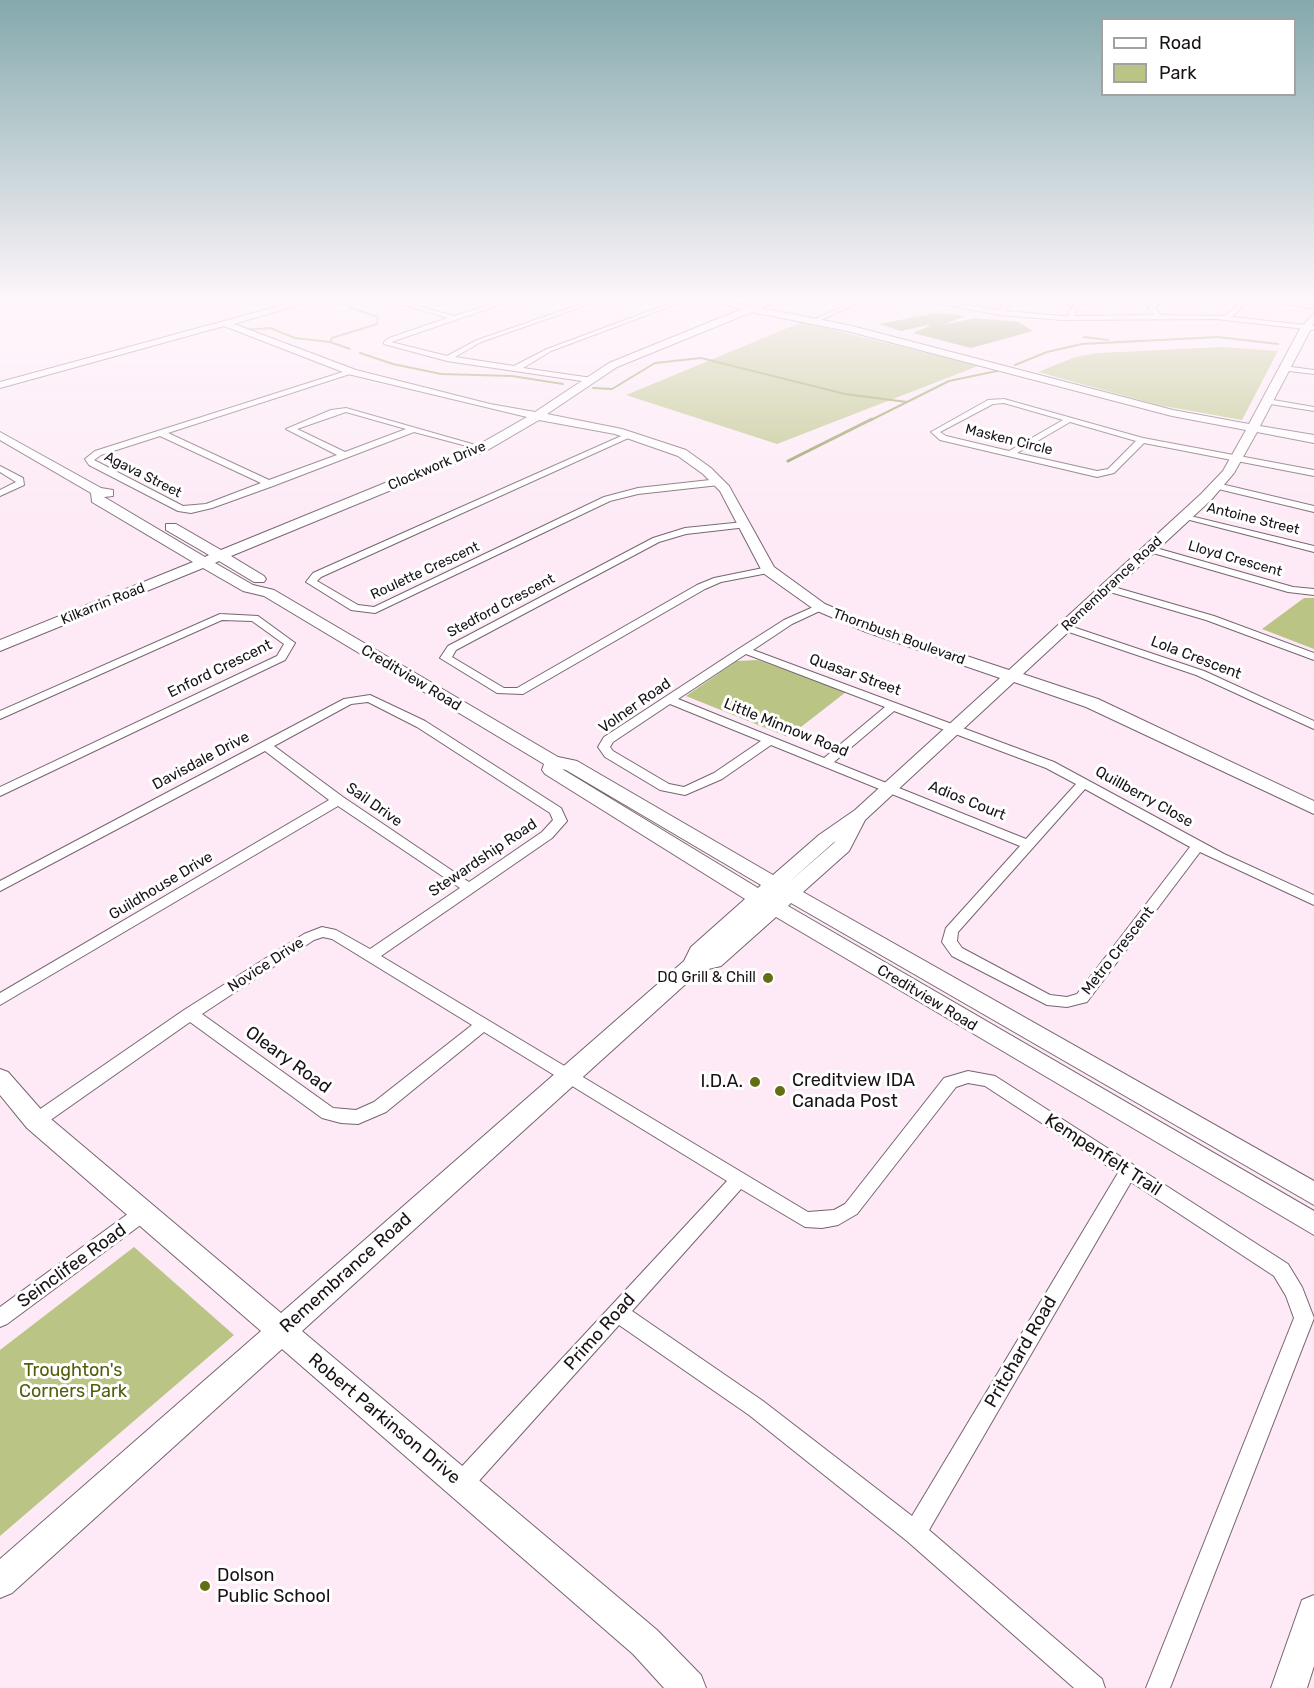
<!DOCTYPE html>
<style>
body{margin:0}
#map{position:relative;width:1314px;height:1688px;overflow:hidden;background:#fdeaf6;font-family:Rubik,sans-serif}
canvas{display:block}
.legend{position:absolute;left:1101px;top:18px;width:195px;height:78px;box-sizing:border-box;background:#fff;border:2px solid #a3a1a2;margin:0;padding:8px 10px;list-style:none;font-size:18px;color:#191317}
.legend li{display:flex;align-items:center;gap:12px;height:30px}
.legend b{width:30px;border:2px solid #a3a1a2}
</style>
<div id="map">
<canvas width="1314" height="1688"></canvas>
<ul class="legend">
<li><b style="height:8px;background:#fff"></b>Road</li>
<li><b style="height:16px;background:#bac485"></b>Park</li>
</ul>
</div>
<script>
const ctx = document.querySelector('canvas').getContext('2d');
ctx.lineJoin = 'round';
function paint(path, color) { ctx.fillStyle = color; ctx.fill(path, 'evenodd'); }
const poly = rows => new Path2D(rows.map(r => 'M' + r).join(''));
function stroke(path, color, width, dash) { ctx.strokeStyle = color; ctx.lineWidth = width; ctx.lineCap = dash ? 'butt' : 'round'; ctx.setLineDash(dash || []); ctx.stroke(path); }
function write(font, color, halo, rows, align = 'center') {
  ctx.font = font + ' Rubik,sans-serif'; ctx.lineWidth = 6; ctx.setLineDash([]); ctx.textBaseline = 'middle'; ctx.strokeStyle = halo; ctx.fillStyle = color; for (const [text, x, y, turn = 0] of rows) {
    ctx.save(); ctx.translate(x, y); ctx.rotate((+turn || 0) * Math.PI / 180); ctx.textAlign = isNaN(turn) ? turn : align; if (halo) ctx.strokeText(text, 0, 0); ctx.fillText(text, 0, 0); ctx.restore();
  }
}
paint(poly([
 [802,322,978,366,777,444,626,395],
 [1223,347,1278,351,1242,420,1158,405,1038,372,1075,357,1099,353],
 [1304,598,1314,598,1314,649,1262,629],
 [758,660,846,692,788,737,686,696,737,661],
 [134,1247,234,1335,0,1536,0,1350]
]), '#bac485');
paint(poly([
 [936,313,966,316,942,325,976,318,1018,322,1033,331,971,348,913,333,930,326,928,325,901,331,879,324]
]), '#8e9852');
stroke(poly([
 [337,299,332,302,340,304],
 [243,330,270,328,295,338,330,342,350,349],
 [1084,337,1108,340],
 [330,342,332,338,377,324,378,317,349,307],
 [360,353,393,364,441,374,512,376,563,384],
 [1015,365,1047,352,1082,344,1218,337,1278,344],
 [593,388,612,389,655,363,701,358,845,394,907,402],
 [869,421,949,381,997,371]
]), '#8e9852', 2);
stroke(poly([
 [788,461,872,419]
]), '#8e9852', 3);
const street = poly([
 [383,299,392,299,454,316,508,299,517,299,391,342,447,356,477,340,596,299,604,299,481,342,455,357,514,366,547,349,682,299,690,299,551,351,523,368,592,378,592,382,589,382,447,361,384,344,384,342,389,338,448,318,383,299],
 [859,299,867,299,816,322,811,321,859,299],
 [913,299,926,299,1000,310,1006,299,1012,299,1006,311,1062,316,1068,316,1070,310,1079,299,1085,299,1076,310,1075,316,1154,315,1148,308,1158,299,1164,299,1155,308,1161,315,1225,316,1244,299,1250,299,1232,317,1314,326,1314,330,1216,319,1062,320,1001,315,913,299],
 [1257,299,1271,299,1314,305,1314,309,1257,299],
 [1284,366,1314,370,1314,374,1281,370,1280,368,1284,366],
 [349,370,356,372,168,433,269,480,337,455,286,429,331,410,346,408,486,448,482,450,414,432,273,486,212,508,191,513,178,511,89,465,85,459,95,451,349,370],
 [346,412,406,429,345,452,297,429,346,412],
 [160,436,261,483,206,504,183,506,94,460,101,455,160,436],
 [1004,399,1143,438,1314,470,1314,476,1144,443,1114,473,1097,477,940,440,931,432,988,400,1004,399],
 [1004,403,1063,420,1009,451,946,436,940,432,993,404,1004,403],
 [1070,422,1136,441,1108,469,1097,471,1017,453,1070,422],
 [1267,399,1314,407,1314,411,1264,403,1263,401,1267,399],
 [628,433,635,435,321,577,317,581,358,605,374,607,604,497,638,488,719,479,723,482,719,485,638,494,610,501,375,613,351,610,306,582,313,573,628,433],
 [0,466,23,478,24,485,0,496,0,490,16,482,0,472,0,466],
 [1217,483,1314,506,1314,512,1214,488,1213,486,1217,483],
 [1182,514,1314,546,1314,552,1182,518,1182,514],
 [744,522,749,525,747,527,686,534,659,542,456,650,452,657,504,688,517,688,697,585,714,578,768,567,773,570,768,573,721,582,705,589,523,694,497,693,440,658,448,646,653,538,685,528,744,522],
 [1149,546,1293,587,1314,589,1314,595,1288,592,1146,551,1144,549,1149,546],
 [1107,585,1214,616,1314,653,1314,660,1206,620,1103,590,1102,588,1107,585],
 [820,604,825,607,824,609,792,624,753,650,1054,762,1224,854,1314,895,1314,905,1200,852,1087,1002,1067,1007,1047,1005,952,956,942,942,946,928,1020,846,771,745,722,779,685,795,660,790,605,757,598,747,604,737,740,648,784,620,820,604],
 [746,654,885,707,824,758,678,699,746,654],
 [670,704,761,741,714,773,684,787,669,784,613,751,610,747,613,742,670,704],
 [894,711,1046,768,1076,784,1026,839,834,762,894,711],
 [1085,789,1190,847,1077,994,1067,997,1050,995,962,948,957,941,958,932,1085,789],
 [220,614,258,616,295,643,285,660,0,796,0,787,277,656,284,644,252,621,222,620,0,719,0,711,220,614],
 [1064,624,1204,671,1314,721,1314,729,1196,675,1060,629,1060,625,1064,624],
 [370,695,425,721,561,808,567,821,552,838,381,956,808,1212,834,1210,845,1204,944,1078,968,1071,995,1076,1288,1264,1302,1287,1314,1318,1170,1688,1146,1688,1294,1318,1286,1296,1274,1276,1131,1182,929,1530,1102,1679,1105,1688,1074,1688,907,1541,749,1415,619,1325,469,1492,461,1495,453,1492,450,1484,453,1476,727,1181,484,1032,386,1112,358,1124,341,1123,322,1118,190,1022,42,1126,36,1128,30,1126,27,1121,30,1116,184,1010,304,934,322,927,336,930,370,949,460,888,338,806,0,1005,0,993,329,800,265,751,0,891,0,881,344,699,370,695],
 [368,702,417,727,550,813,553,820,542,832,469,882,343,797,274,746,351,704,368,702],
 [323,937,332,939,472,1025,374,1102,356,1110,333,1108,202,1014,314,940,323,937],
 [968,1083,985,1086,1118,1173,912,1516,763,1401,632,1311,741,1189,805,1227,822,1228,838,1225,857,1214,956,1087,968,1083],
 [143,1205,150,1208,152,1213,150,1218,7,1324,0,1327,0,1307,136,1208,143,1205]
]);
const secondary = poly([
 [305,299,319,299,234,324,356,370,490,404,535,412,609,363,742,309,700,299,716,299,751,306,768,299,779,299,761,308,848,325,1173,410,1249,424,1301,327,1314,314,1314,323,1260,426,1314,435,1314,443,1257,432,1234,473,1211,500,1023,674,1098,699,1314,801,1314,814,1086,707,1014,682,865,820,849,851,803,892,1314,1181,1314,1205,791,903,788,906,1314,1211,1314,1235,776,917,721,966,700,971,302,1331,657,1630,701,1675,706,1688,664,1688,633,1654,282,1349,12,1593,0,1598,0,1559,261,1331,27,1128,0,1095,0,1069,8,1072,45,1114,281,1313,684,961,691,947,745,899,545,774,542,770,544,764,264,596,243,591,203,568,0,651,0,640,193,562,92,502,91,493,0,440,0,432,101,488,113,490,113,496,104,497,205,557,209,555,166,530,166,524,176,524,221,550,478,445,527,417,348,374,224,326,0,388,0,382,305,299],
 [752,312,847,331,1172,416,1246,430,1223,471,1201,494,1009,670,876,626,825,604,774,567,729,486,711,468,686,450,622,429,547,414,617,367,752,312],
 [539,420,615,434,678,456,703,474,720,491,763,573,815,610,866,632,1000,678,855,810,819,835,773,875,577,761,558,757,274,590,253,585,215,563,219,561,254,582,264,582,266,579,264,576,231,556,486,451,539,420],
 [562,769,566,770,761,885,758,888,562,769],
 [836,841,834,843,788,883,833,843,836,841],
 [1314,1595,1314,1666,1307,1688,1271,1688,1302,1600,1314,1595]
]);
stroke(street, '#766570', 2);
stroke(secondary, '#766570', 2);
paint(street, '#fff');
paint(secondary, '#fff');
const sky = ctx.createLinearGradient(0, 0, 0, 535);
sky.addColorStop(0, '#84a9ac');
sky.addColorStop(0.56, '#fef6fb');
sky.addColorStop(1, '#fef6fb00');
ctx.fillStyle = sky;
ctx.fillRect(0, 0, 1314, 535);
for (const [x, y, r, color] of [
 [768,978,6,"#646d14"],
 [755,1082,6,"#646d14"],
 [780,1091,6,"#646d14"],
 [205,1586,6,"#646d14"]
]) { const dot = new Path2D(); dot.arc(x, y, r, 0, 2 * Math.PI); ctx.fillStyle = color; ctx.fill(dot); stroke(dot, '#fff', 2); }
write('14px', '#191317', '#fff', [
 ["Masken Circle",1009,440,14],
 ["Clockwork Drive",437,466,-23],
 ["Agava Street",143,475,27],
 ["Antoine Street",1253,519,14],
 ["Lloyd Crescent",1235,559,16],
 ["Roulette Crescent",425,571,-25],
 ["Remembrance Road",1112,584,-43],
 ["Kilkarrin Road",103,604,-22],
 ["Stedford Crescent",501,606,-28],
 ["Thornbush Boulevard",899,637,20]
]);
write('15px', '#191317', '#fff', [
 ["Lola Crescent",1196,658,21],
 ["Enford Crescent",220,669,-26],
 ["Quasar Street",855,675,20],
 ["Creditview Road",411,678,31],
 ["Volner Road",635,706,-35],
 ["Little Minnow Road",786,728,22],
 ["Davisdale Drive",201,761,-28],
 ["Quillberry Close",1144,797,29],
 ["Adios Court",967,801,22],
 ["Sail Drive",374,805,35],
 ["Stewardship Road",483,858,-34],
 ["Guildhouse Drive",161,886,-31],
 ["Metro Crescent",1118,951,-52],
 ["Novice Drive",266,965,-33],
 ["Creditview Road",927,998,31]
]);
write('15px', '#191317', '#fff', [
 ["DQ Grill & Chill",756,978]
], 'right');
write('18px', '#191317', '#fff', [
 ["Oleary Road",288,1060,36],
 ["Kempenfelt Trail",1103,1155,33],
 ["Seinclifee Road",72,1266,-36],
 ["Remembrance Road",346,1273,-42],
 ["Primo Road",600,1332,-48],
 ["Pritchard Road",1021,1352,-60],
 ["Robert Parkinson Drive",384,1419,40]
]);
write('18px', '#191317', '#fff', [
 ["Creditview IDA",792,1081],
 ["Canada Post",792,1102],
 ["I.D.A.",743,1082,"right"],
 ["Dolson",217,1576],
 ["Public School",217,1597]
], 'left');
write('18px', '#555d0a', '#fff', [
 ["Troughton's",73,1371],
 ["Corners Park",73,1392]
]);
</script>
